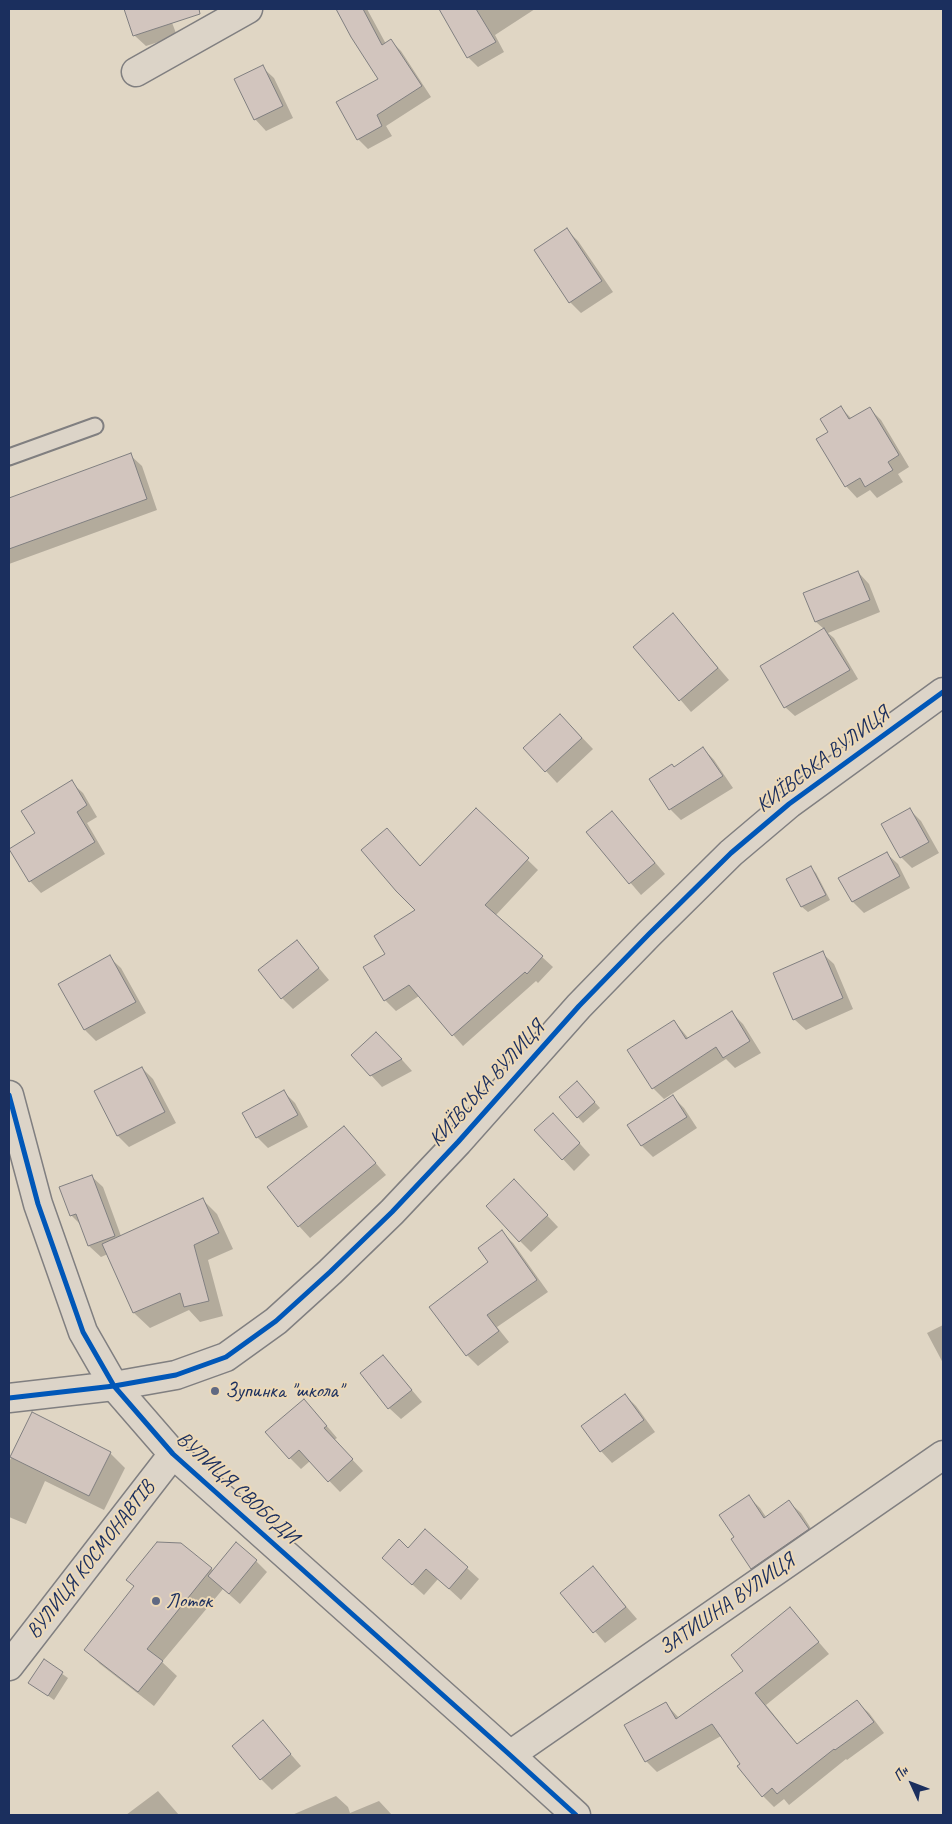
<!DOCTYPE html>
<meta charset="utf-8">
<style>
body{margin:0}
#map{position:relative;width:952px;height:1824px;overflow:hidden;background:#e0d6c4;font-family:Caveat,sans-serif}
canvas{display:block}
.frame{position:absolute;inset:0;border:10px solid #1b2f5e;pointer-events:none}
.north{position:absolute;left:887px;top:1759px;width:50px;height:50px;-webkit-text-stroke:4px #edd9b7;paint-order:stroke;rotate:313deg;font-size:14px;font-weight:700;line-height:20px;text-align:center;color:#1b2f5e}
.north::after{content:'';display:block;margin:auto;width:18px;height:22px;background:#1b2f5e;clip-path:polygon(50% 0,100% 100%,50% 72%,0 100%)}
</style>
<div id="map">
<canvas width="952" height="1824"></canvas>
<div class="frame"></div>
<div class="north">Пн</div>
</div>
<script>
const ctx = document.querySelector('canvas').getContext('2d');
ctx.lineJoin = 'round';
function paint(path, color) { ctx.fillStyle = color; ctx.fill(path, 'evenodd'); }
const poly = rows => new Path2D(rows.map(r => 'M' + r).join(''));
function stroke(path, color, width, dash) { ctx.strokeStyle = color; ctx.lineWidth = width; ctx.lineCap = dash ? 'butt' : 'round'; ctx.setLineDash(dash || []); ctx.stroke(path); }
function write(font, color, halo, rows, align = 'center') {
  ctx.font = font + ' Caveat,sans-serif'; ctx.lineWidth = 4; ctx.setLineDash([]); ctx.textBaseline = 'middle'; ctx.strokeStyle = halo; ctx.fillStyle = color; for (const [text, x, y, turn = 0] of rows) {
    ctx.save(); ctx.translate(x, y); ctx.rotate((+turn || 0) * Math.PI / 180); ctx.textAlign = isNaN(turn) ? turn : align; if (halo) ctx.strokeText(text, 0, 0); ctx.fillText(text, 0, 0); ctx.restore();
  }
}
paint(poly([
 [126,9,167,9,177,36,146,46,134,35],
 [341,9,367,9,386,44,391,41,401,51,431,97,386,126,392,136,368,149,358,139,379,79,338,10],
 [441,9,535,9,495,35,504,52,478,67,468,57],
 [262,67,274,78,293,118,266,131,255,119],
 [567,230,578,241,613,292,581,313,570,302,536,251],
 [841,408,852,419,870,409,881,420,909,467,898,474,903,482,877,498,870,490,857,498,846,486,830,432],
 [130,455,142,466,157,510,9,564,9,499],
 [858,572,869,584,880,612,828,633,834,638,858,679,795,716,785,707,824,629,816,622],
 [673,615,729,680,691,712,635,647],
 [571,726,593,749,557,783,525,748],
 [703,748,714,760,733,788,681,820,670,809],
 [71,782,83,793,97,817,87,823,105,854,41,893,30,881,11,850,37,834],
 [476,810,538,870,496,915,553,967,538,983,536,981,463,1046,419,996,396,1011,385,1000,365,968,387,954,417,910,397,840,421,867],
 [910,810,921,821,939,853,912,868,901,857],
 [612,812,665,874,641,895,587,832],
 [886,853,898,864,910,888,864,913,853,902,840,879],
 [811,868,816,873,830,900,808,912,802,907,788,880],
 [296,941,329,980,293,1009,282,998],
 [822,953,834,964,853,1009,806,1030,794,1019],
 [109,957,121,968,146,1013,96,1041,85,1030,60,985],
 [732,1013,743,1024,761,1053,735,1068,726,1059,664,1099,653,1088,674,1021,689,1039],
 [388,1044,412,1071,382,1087,371,1075],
 [142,1068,153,1079,176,1123,129,1147,118,1136,96,1092],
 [582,1088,600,1108,583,1123,560,1097],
 [284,1092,295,1103,308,1127,268,1148,257,1137],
 [673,1097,684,1108,697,1128,653,1157,642,1146,629,1125],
 [564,1126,590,1155,574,1171,536,1130],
 [355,1139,386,1175,310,1238,299,1226,268,1188],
 [91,1176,103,1187,121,1236,202,1199,217,1214,233,1249,208,1260,223,1316,200,1322,189,1310,150,1328,134,1313,108,1254,101,1257,89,1246,82,1226,71,1215],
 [525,1192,558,1227,531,1252,520,1241],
 [502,1232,513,1243,548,1292,497,1327,509,1342,478,1366,467,1355,490,1262],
 [943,1325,943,1363,927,1333],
 [383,1356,422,1402,401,1419,389,1408],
 [625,1395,636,1406,655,1432,612,1463,601,1451,582,1426],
 [315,1412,337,1438,334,1440,363,1471,340,1492,310,1461,301,1469,290,1458],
 [33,1414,110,1453,125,1468,104,1510,45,1481,26,1524,9,1517,9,1462],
 [749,1497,760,1508,766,1517,789,1502,801,1513,819,1541,763,1580,751,1569,736,1538],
 [425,1530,479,1579,461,1600,438,1579,424,1595,395,1569,408,1550],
 [181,1544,214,1571,256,1561,267,1572,240,1604,223,1589,162,1662,177,1676,154,1706,100,1664,86,1650],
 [593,1568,637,1619,605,1643,562,1593],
 [790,1609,829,1654,766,1705,798,1745,857,1702,869,1713,884,1733,847,1760,846,1759,789,1805,784,1799,774,1807,763,1796,739,1766,741,1764,721,1736,657,1772,646,1761,665,1703,679,1718,745,1671],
 [44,1661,68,1678,54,1700,30,1683],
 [263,1722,301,1766,272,1790,261,1779],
 [158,1791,179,1815,126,1815],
 [336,1796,348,1807,350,1813,379,1801,392,1815,292,1815]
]), '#0003');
const building = poly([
 [124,9,199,9,200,14,133,36,124,9],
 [336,9,363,9,382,45,391,39,422,86,377,115,382,126,357,140,336,102,378,79,351,37,336,9],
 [439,9,476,9,496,42,467,58,439,9],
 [263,65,283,106,254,120,234,79,263,65],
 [567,228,602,281,569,303,534,250,567,228],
 [841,406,849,419,870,407,899,455,888,462,893,470,865,487,860,478,845,487,816,439,828,432,820,419,841,406],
 [131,453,147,499,9,549,9,498,131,453],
 [858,571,870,600,815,622,803,593,858,571],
 [673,613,718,668,679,701,633,647,673,613],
 [824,628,850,670,784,708,760,666,824,628],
 [560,714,582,738,545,772,523,748,560,714],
 [703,747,723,776,669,810,649,779,672,764,674,767,703,747],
 [72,780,87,805,77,812,95,842,29,882,9,849,35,833,21,811,72,780],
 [476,808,529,858,485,905,543,956,527,974,525,972,452,1036,409,985,384,1001,363,967,385,954,374,936,415,910,396,891,361,850,387,828,420,866,476,808],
 [910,808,929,842,900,858,881,824,910,808],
 [612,811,655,863,629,884,586,832,612,811],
 [887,852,900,876,852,902,838,878,887,852],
 [811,866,826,895,801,907,786,879,811,866],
 [297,940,319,968,281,999,258,970,297,940],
 [823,951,843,998,793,1020,773,973,823,951],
 [110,955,136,1002,84,1030,58,984,110,955],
 [732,1011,750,1041,723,1058,716,1047,652,1089,627,1050,674,1020,686,1039,732,1011],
 [376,1032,402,1059,370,1076,351,1055,376,1032],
 [142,1067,165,1112,117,1136,94,1091,142,1067],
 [577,1081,595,1102,577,1118,559,1097,577,1081],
 [284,1090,298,1115,256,1138,242,1113,284,1090],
 [673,1095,687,1117,641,1146,627,1125,673,1095],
 [553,1113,580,1143,562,1160,534,1130,553,1113],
 [344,1126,376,1163,298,1227,267,1187,344,1126],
 [92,1175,115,1236,88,1246,76,1214,70,1216,59,1187,92,1175],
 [514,1179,548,1215,519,1242,486,1206,514,1179],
 [203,1198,219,1233,194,1245,209,1301,184,1307,180,1293,133,1313,102,1244,203,1198],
 [502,1230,537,1280,487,1315,499,1331,466,1356,429,1307,488,1262,478,1248,502,1230],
 [383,1355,412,1390,388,1409,360,1373,383,1355],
 [625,1394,644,1420,600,1452,581,1426,625,1394],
 [304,1399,327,1426,324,1428,353,1459,328,1482,299,1450,289,1459,265,1432,304,1399],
 [32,1412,111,1452,89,1496,10,1457,32,1412],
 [749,1495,764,1518,789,1500,809,1529,751,1569,731,1539,734,1537,719,1515,749,1495],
 [425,1529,468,1567,449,1589,426,1569,412,1585,382,1558,399,1539,408,1548,425,1529],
 [157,1542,181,1543,212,1568,147,1649,163,1661,138,1692,84,1650,134,1586,126,1580,157,1542],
 [236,1542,257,1560,229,1594,208,1576,236,1542],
 [593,1566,626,1607,593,1633,560,1593,593,1566],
 [790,1607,819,1642,755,1693,797,1744,857,1700,874,1722,835,1750,834,1749,777,1794,772,1788,762,1797,737,1766,740,1764,712,1724,645,1762,624,1725,666,1702,676,1719,743,1671,731,1655,790,1607],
 [44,1659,63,1672,48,1696,28,1683,44,1659],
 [263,1720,291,1754,260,1780,232,1746,263,1720]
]);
paint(building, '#d2c5be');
stroke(building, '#807f80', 1);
const service = poly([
 [9,457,95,426]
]);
const minor = poly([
 [136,72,248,9],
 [9,1095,38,1204,83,1332,114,1386,173,1454,510,1755,576,1815],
 [9,1666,173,1454],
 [510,1755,943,1455]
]);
const tertiary = poly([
 [9,1398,114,1386,176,1375,226,1357,276,1321,330,1272,392,1212,458,1142,579,1006,649,934,731,853,789,804,943,692]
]);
stroke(service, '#807f80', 19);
stroke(minor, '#807f80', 31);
stroke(tertiary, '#807f80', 31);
stroke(service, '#dcd4c8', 15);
stroke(minor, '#dcd4c8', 28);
stroke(tertiary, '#dcd4c8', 28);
stroke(poly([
 [9,1095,38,1204,83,1332,114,1386,173,1454,510,1755,576,1815],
 [9,1398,114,1386,176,1375,226,1357,276,1321,330,1272,392,1212,458,1142,579,1006,649,934,731,853,789,804,943,692]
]), '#0057b8', 5);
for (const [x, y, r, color] of [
 [215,1391,5,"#606982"],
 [156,1601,5,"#606982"]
]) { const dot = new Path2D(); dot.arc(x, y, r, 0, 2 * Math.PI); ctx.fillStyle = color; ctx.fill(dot); stroke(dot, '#edd9b7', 2); }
write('21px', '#1b2f5e', '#edd9b7', [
 ["КИЇВСЬКА ВУЛИЦЯ",823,760,-37],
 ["КИЇВСЬКА ВУЛИЦЯ",487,1084,-48],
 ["ВУЛИЦЯ СВОБОДИ",237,1488,42],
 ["ВУЛИЦЯ КОСМОНАВТІВ",91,1560,-52],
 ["ЗАТИШНА ВУЛИЦЯ",727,1605,-35]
]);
write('21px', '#1b2f5e', '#edd9b7', [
 ["Зупинка \"школа\"",225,1391],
 ["Лоток",166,1601]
], 'left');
</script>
